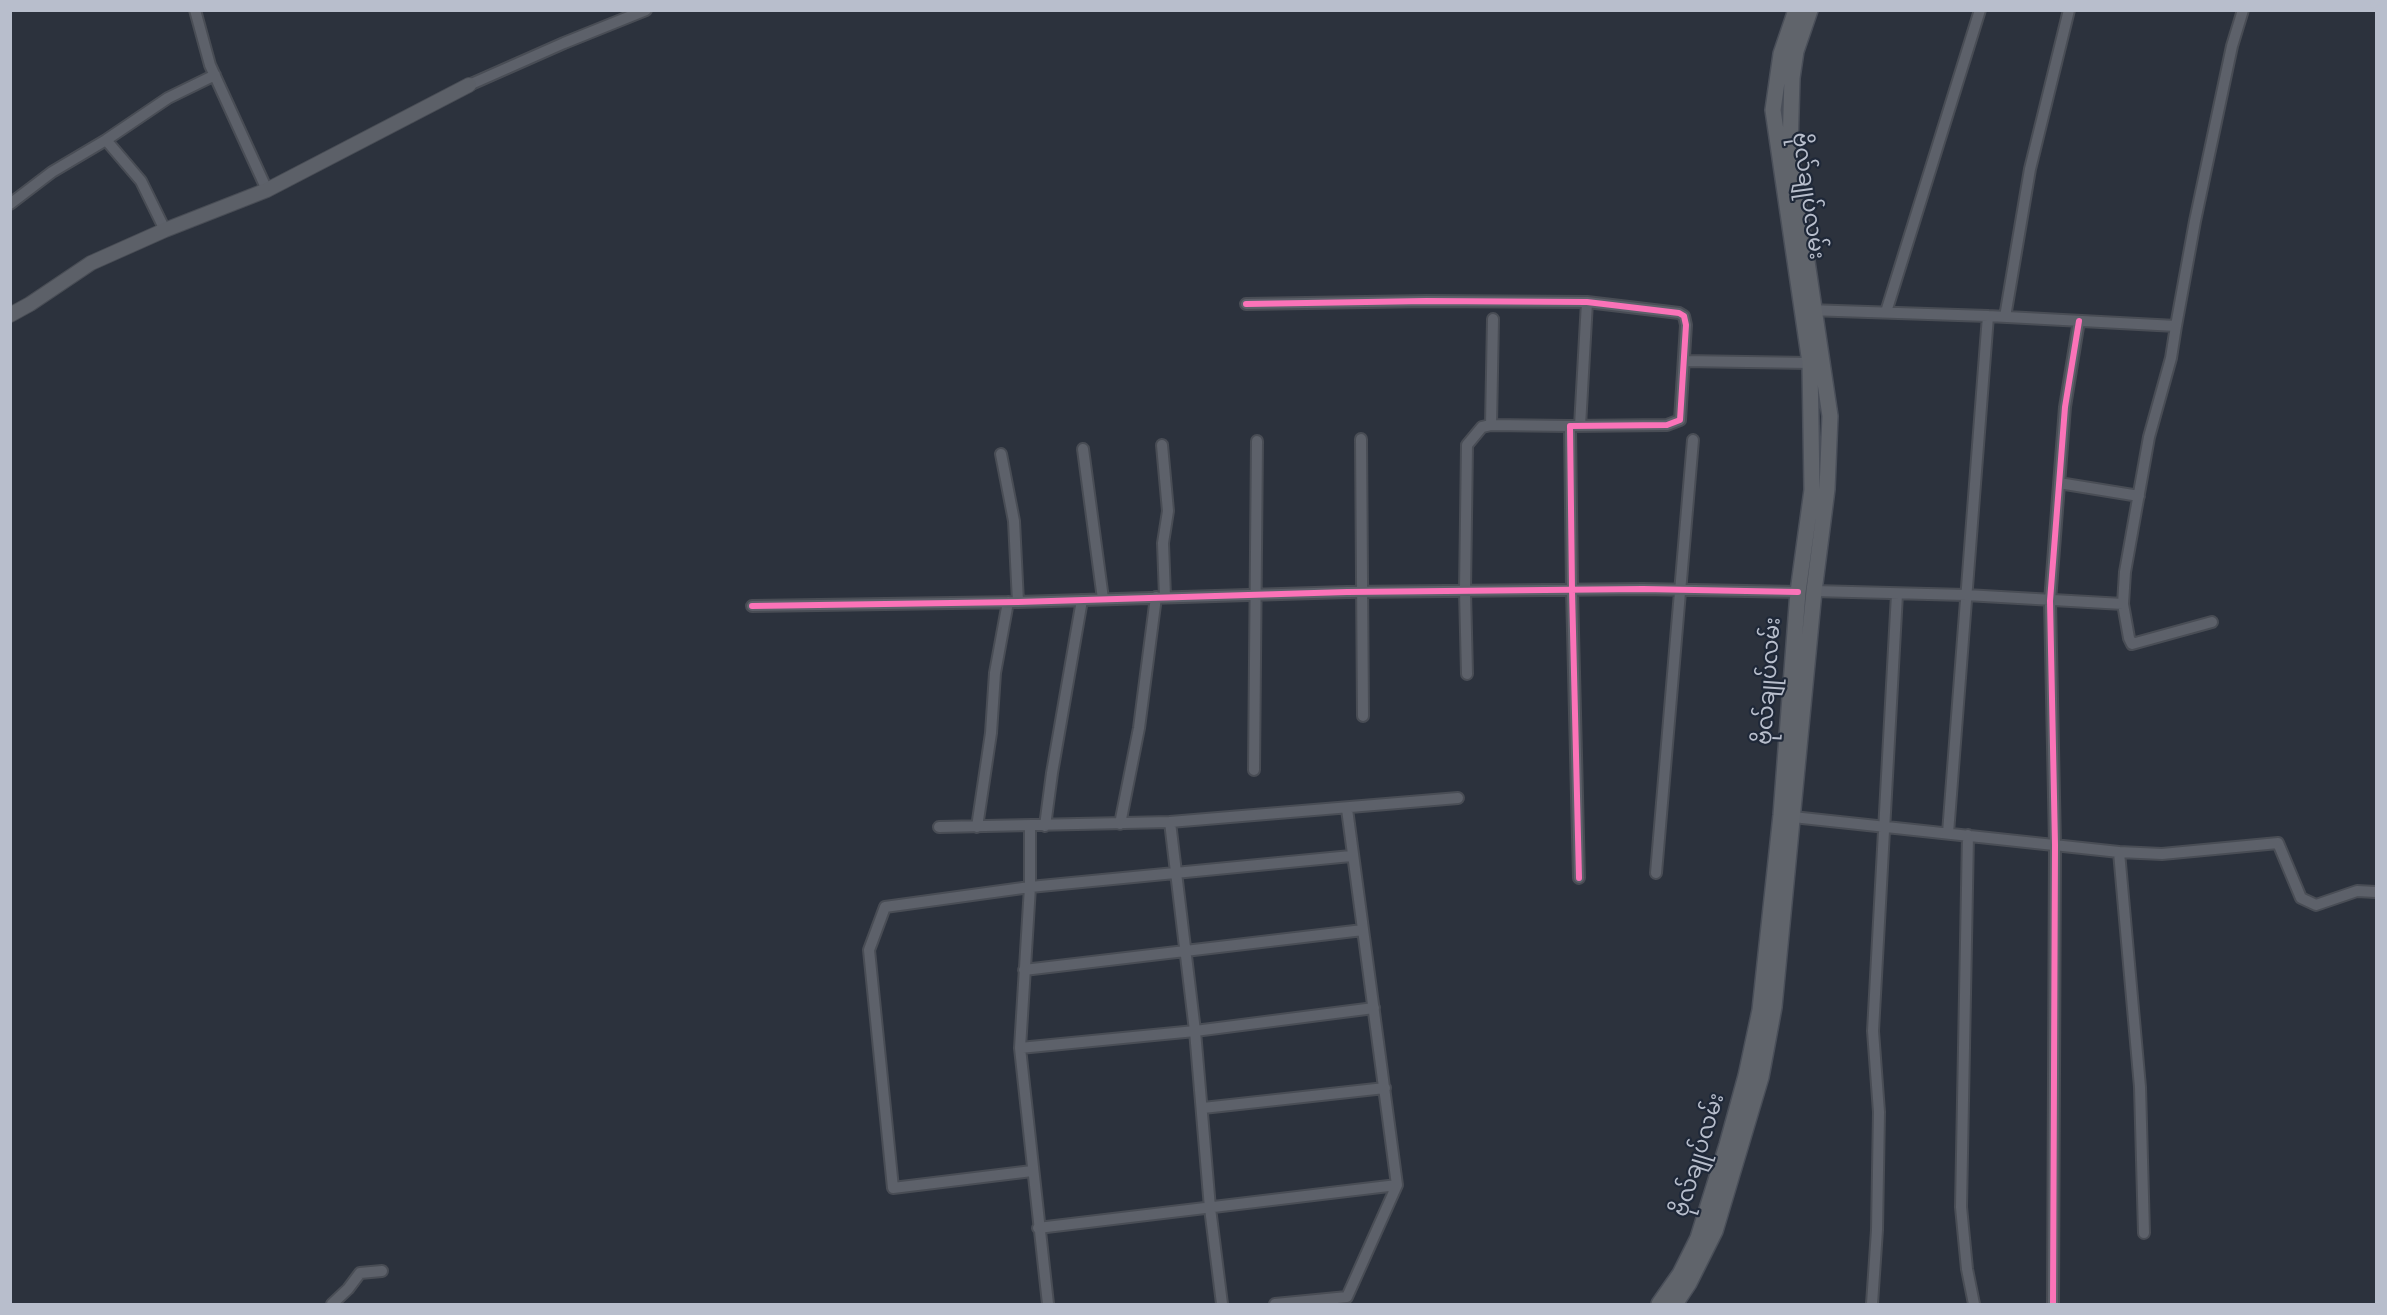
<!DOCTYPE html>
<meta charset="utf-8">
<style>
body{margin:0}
#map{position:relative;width:2387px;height:1315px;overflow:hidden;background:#2c323d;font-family:"PT Sans Narrow",sans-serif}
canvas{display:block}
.frame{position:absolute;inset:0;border:12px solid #b8becc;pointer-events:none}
</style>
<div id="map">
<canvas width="2387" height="1315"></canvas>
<div class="frame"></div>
</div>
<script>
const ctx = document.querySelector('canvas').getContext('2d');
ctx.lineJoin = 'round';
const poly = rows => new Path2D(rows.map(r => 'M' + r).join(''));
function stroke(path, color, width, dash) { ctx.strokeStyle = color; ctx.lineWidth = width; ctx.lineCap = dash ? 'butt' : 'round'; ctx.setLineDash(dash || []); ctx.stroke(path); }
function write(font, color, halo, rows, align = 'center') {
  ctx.font = font + ' "PT Sans Narrow","Noto Sans Myanmar",sans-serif'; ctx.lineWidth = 4.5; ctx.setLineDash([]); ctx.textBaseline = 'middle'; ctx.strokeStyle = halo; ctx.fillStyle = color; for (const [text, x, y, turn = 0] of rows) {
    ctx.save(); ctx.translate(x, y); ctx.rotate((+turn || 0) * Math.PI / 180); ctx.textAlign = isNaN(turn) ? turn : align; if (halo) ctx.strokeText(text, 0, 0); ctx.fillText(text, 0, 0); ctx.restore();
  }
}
const street = poly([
 [195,10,210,65,267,190],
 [469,85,564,43,646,10],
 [106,140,141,181,165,230],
 [10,204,52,172,106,140,168,98,215,75],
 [1246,304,1426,301,1587,302,1679,313,1684,316,1686,325,1680,420,1667,425,1570,426,1572,590,1579,878],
 [1808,310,1988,316,2176,326,2195,221,2232,46,2243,10],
 [1886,312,1980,10],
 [2005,317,2030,169,2069,10],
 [2176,326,2171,358,2149,437,2125,572,2123,604,2129,638,2132,644,2212,622],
 [1684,361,1810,363],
 [1491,425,1493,319],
 [1580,426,1587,302],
 [1361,439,1363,716],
 [1162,445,1168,511,1163,543,1165,597],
 [1083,449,1103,599],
 [1001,454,1014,521,1018,602],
 [2059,483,2139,496],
 [1814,591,1966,595,2123,604],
 [752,606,1018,602,1347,592,1643,589,1798,592],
 [1467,674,1465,591,1467,445,1482,427,1491,425,1570,426],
 [1254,770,1257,441],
 [1793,817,2119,852,2140,1087,2144,1233],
 [1170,822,1195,1031,1210,1208,1222,1304],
 [1120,824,1139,728,1156,597],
 [1030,826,1030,887,1020,1048,1048,1304],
 [1045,826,1052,773,1082,600],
 [939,827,1170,822,1458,798],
 [977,827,991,733,995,673,1008,602],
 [1948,833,1988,316],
 [1968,835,1961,1207,1967,1269,1974,1304],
 [2119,852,2162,854,2278,843,2301,898,2316,905,2357,891,2376,892],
 [1656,873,1693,440],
 [1024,970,1363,930],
 [1020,1048,1195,1031,1374,1008],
 [1203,1108,1385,1088],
 [1032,1171,893,1188,869,950,885,907,1030,887,1351,856],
 [1038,1228,1397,1185],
 [332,1304,348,1289,360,1273,382,1271],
 [1275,1304,1347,1297,1397,1185,1347,809],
 [1872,1304,1877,1230,1879,1112,1873,1031,1897,594],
 [2053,1304,2055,845,2050,601,2065,407,2079,321]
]);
const secondary = poly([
 [10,315,30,304,91,263,165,230,267,190,469,85]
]);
const primary = poly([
 [1659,1304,1680,1274,1698,1238,1727,1145,1746,1076,1760,1010,1781,815,1798,592,1812,490,1810,363,1773,110,1781,54,1796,10],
 [1675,1304,1689,1283,1715,1231,1761,1077,1774,1007,1814,591,1827,489,1830,416,1790,147,1792,78,1796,51,1810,10]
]);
stroke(street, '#494d55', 14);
stroke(secondary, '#494d55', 16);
stroke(primary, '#4a4f59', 18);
stroke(street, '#5d616a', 10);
stroke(secondary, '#5c6068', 14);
stroke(primary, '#60646b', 15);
stroke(poly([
 [1246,304,1426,301,1587,302,1679,313,1684,316,1686,325,1680,420,1667,425,1570,426,1572,590,1579,878],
 [752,606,1018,602,1347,592,1643,589,1798,592],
 [2053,1304,2055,845,2050,601,2065,407,2079,321]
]), '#fb73b8', 6);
write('22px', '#b8becc', '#1f2838', [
 ["ဗိုလ်ချုပ်လမ်း",1808,196,82],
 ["ဗိုလ်ချုပ်လမ်း",1769,681,-86],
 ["ဗိုလ်ချုပ်လမ်း",1699,1155,-73]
]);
</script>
